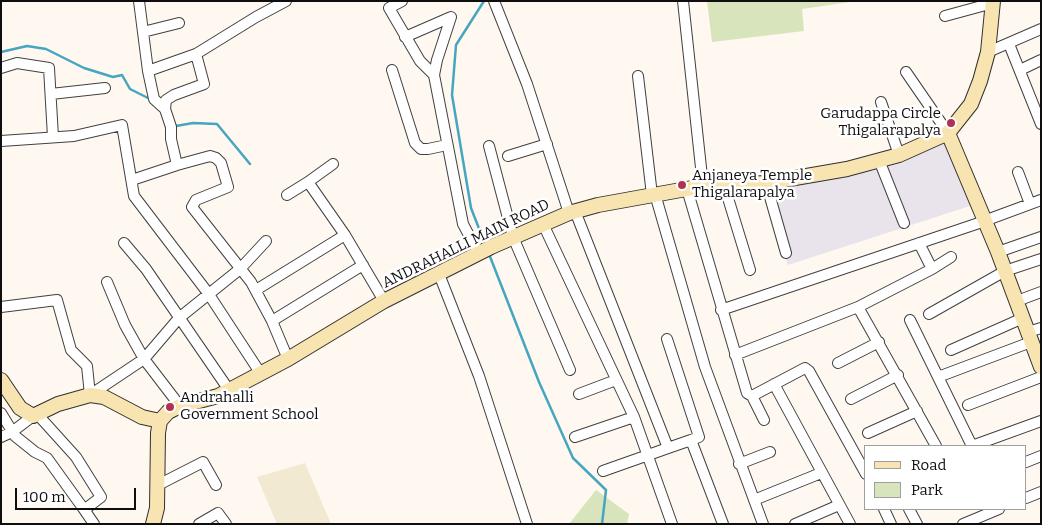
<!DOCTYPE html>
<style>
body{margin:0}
#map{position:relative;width:1042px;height:525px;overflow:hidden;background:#fef8f0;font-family:Bitter,serif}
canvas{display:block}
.frame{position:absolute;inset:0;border:2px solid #0e0e0e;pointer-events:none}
.legend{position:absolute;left:864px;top:445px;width:162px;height:65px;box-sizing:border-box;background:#fff;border:1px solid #9f9f9f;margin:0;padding:6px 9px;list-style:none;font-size:15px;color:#0e0e0e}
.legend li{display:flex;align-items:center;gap:10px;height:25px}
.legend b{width:25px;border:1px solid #9f9f9f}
.scale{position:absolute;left:15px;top:488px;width:121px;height:22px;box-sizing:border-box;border:2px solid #0e0e0e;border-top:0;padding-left:6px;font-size:15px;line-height:18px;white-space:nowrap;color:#0e0e0e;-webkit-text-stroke:4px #fff;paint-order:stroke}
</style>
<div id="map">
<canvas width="1042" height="525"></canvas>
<div class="frame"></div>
<ul class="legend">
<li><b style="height:6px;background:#f8e4b1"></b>Road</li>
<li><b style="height:14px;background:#d8e5bc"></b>Park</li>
</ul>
<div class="scale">100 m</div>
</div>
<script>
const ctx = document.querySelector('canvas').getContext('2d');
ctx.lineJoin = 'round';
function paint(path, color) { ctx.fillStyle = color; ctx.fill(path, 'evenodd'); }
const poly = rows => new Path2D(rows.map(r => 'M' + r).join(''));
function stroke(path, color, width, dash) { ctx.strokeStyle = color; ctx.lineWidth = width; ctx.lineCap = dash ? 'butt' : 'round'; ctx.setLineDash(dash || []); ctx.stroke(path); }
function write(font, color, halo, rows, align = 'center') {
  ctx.font = font + ' Bitter,serif'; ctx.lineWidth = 5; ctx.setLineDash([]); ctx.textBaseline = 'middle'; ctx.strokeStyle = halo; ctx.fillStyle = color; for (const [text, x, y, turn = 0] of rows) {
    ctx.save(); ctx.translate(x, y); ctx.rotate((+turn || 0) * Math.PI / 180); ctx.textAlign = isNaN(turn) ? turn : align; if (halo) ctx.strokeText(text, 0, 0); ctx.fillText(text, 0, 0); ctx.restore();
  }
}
paint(poly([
 [947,141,973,205,788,265,762,190,877,170,901,163]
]), '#e9e3eb');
paint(poly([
 [305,463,331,524,277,524,257,477]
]), '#f1e9d2');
paint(poly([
 [707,1,857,1,802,9,804,31,712,42],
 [596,490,629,514,627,524,569,524]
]), '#d8e5bc');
stroke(poly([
 [484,1,456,45,452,95,471,208,485,244],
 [1,52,27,46,46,49,84,68,113,77,122,75,130,89,150,99],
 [174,124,176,126,193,123,217,124,250,164],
 [489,254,539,382,573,458,606,490,602,524]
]), '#46a5c1', 2.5);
const street = poly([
 [139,1,148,71,154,99,165,109],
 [402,1,389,8,420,61,434,75,463,224,479,254],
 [494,1,527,84,569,213],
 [683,1,703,186],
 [945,16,993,3],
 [143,32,179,23],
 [405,37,451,17,437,60,434,75],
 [1009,44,1041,124],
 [988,52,1041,29],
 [1,68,17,63,49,68,53,137],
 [392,70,415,143,421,149,428,149,447,145],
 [1020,70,1041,60],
 [148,71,196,54,256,17,286,1],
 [906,72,948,133],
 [638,76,652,195],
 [51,94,105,88],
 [881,102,899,155],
 [1,141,74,136,122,125,134,196,208,293,261,374],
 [489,146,513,237,570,370],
 [508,156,547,144],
 [879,160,904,223],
 [177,165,210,156,216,158,221,163,228,187,196,200,192,207,251,282,272,321,288,359],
 [1018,172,1030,204],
 [132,180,177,165,171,139,171,127,165,109,166,100,174,95,204,84,196,54],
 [308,182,333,164],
 [766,183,786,253],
 [724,185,750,270],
 [687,189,747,393,752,396,805,368,809,371,866,474],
 [655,194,705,367,763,524],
 [287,195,308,182,345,235,384,301],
 [575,211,668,448,691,440,723,524],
 [543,224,634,417,672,524],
 [124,243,146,269,229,390],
 [998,252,1041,237],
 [932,269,951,257],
 [439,274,479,376,527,524],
 [107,282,125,325,144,359,180,406],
 [256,290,345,235],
 [1017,301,1041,292],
 [1,307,57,300,71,350,87,366,90,395,144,359,179,318,240,269,266,241],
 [858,307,932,269,919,243],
 [721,310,976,224,1041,200],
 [929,314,1005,271,1041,259],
 [910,320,972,446],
 [272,321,363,265],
 [1028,332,1041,328],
 [667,339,699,437,691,440],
 [951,350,1023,318],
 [735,355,858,307,936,446],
 [838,363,879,342],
 [938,377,1031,342],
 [774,384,850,524],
 [579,394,616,380],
 [752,396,764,420],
 [851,399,898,375],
 [968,405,1041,377],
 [1,413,15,436,35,452,47,458,83,508,88,507,101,497,76,457,38,415],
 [868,433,917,411],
 [1,437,12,432,33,416],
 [575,437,634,417],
 [972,446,1041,421],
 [1026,462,1041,456],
 [739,464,770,452],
 [603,471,668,448],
 [158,485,203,462,216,485],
 [1026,498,1041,492],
 [754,500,821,473],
 [83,508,94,524],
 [884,509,891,524],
 [909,509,917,524],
 [199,524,218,513,226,524],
 [795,524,839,505],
 [963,524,999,509]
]);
const secondary = poly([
 [948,133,998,252,1041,367],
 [1,380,20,408,33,416,58,404,90,395,104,397,142,417,160,421],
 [153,524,157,508,158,433,160,421,168,412,180,406,218,396,288,359,384,301,491,247,569,213,598,205,703,186,766,183,847,169,899,155,948,133,971,104,980,81,988,52,993,1]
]);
stroke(street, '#414141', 12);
stroke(secondary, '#303030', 16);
stroke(street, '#fff', 10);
stroke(secondary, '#f8e4b1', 14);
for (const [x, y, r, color] of [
 [951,123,5,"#b1324e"],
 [682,185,5,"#b1324e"],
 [170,407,5,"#b1324e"]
]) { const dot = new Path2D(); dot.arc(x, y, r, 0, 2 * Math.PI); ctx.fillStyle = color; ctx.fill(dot); stroke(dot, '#fff', 2); }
write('15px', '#0e0e0e', '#fff', [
 ["Garudappa Circle",941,114,"right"],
 ["Thigalarapalya",941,131,"right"],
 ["Anjaneya Temple",692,176],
 ["Thigalarapalya",692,193],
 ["Andrahalli",180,398],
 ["Government School",180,415]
], 'left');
write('15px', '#0e0e0e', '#fff', [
 ["ANDRAHALLI MAIN ROAD",466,244,-26]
]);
</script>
